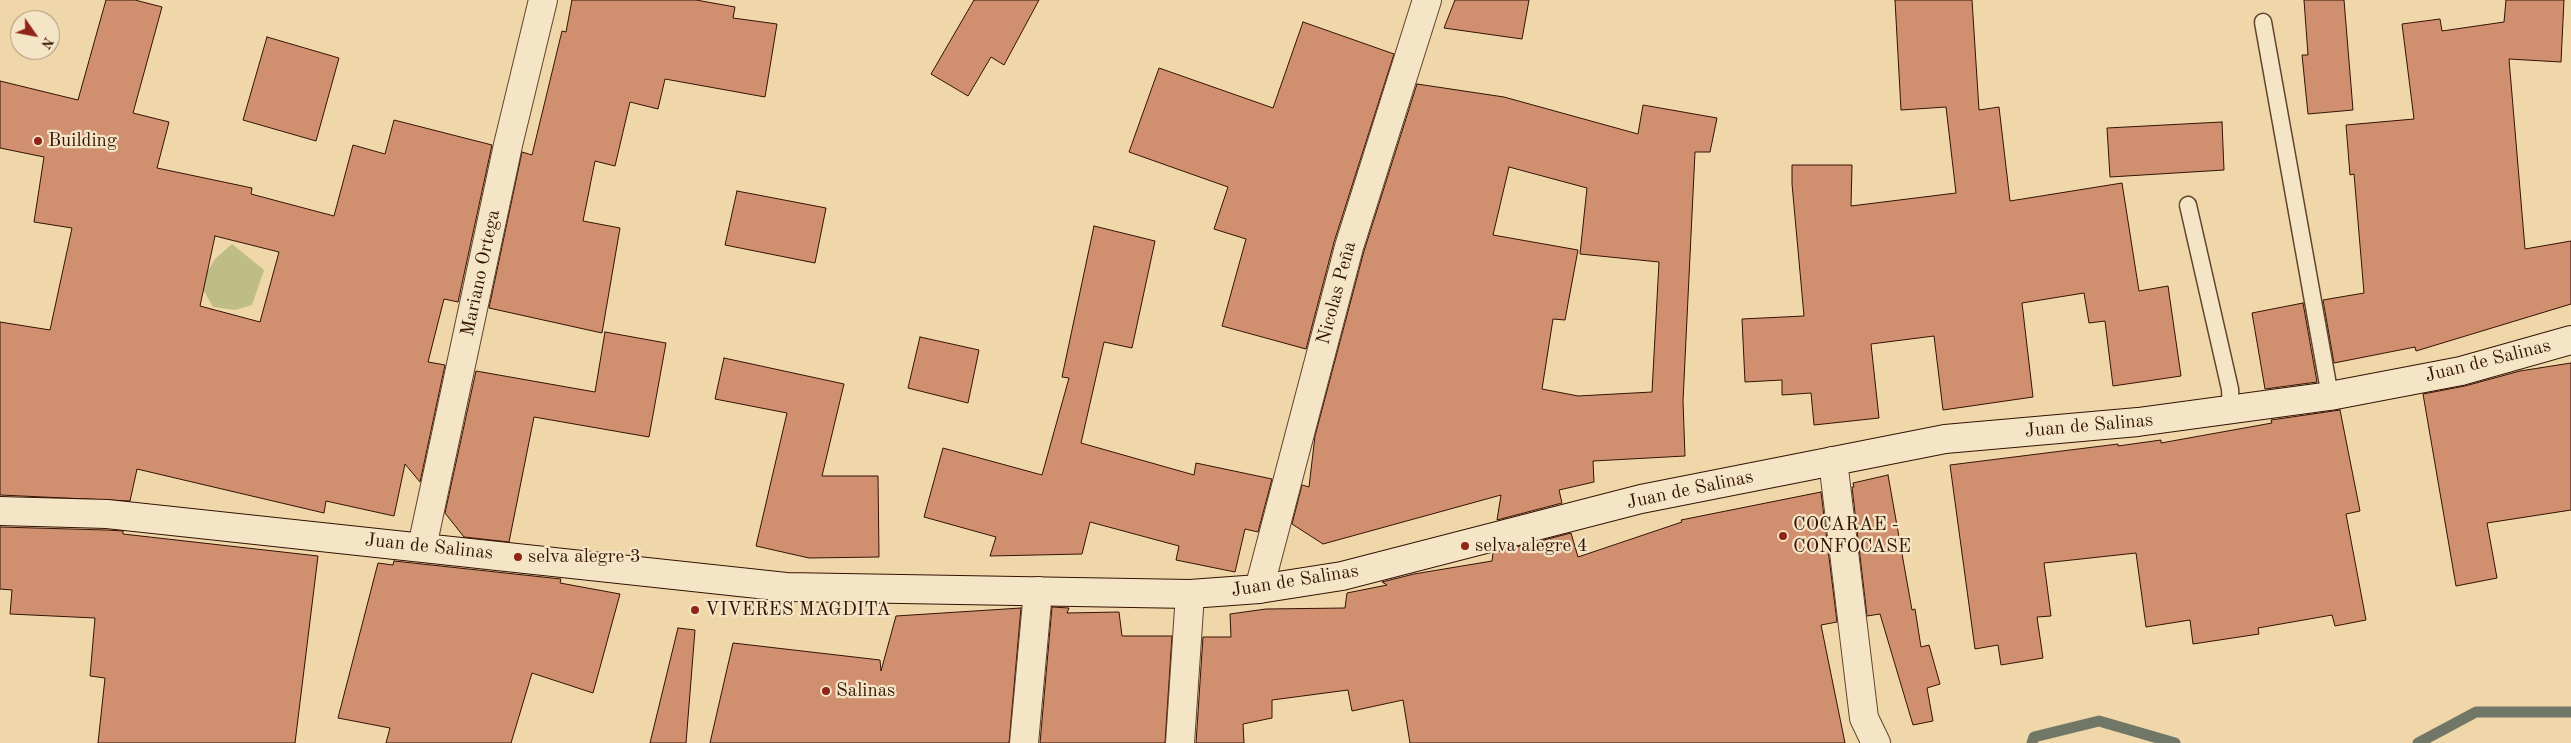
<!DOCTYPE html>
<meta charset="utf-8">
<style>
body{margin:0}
#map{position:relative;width:2571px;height:743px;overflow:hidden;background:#efd7a9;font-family:"Old Standard TT",serif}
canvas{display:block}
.north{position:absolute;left:10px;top:10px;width:50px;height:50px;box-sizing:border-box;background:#f5e5c7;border:1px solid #a89179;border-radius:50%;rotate:123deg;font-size:14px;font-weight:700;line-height:20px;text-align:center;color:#341204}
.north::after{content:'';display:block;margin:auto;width:18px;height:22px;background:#8f2418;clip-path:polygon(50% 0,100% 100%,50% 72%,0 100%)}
</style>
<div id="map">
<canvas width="2571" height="743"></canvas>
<div class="north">N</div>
</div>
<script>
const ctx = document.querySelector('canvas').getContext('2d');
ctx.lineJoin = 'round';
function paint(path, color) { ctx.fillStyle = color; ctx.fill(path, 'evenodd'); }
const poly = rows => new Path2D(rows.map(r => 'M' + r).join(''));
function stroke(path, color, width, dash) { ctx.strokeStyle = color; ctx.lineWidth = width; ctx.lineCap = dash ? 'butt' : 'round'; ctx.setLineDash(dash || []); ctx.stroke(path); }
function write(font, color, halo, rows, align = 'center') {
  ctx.font = font + ' "Old Standard TT",serif'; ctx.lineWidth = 4.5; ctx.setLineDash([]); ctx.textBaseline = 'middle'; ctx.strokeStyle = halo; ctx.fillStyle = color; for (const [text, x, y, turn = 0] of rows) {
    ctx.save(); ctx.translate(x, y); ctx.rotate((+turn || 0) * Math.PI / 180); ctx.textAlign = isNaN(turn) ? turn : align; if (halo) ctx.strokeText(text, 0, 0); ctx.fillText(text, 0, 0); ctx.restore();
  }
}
paint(poly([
 [232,244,264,270,252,305,235,310,213,307,200,284,215,259]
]), '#bebd85');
stroke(poly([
 [2032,743,2034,737,2099,721,2175,743],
 [2418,743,2476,712,2571,712]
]), '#717767', 11);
const building = poly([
 [106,0,135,0,162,7,133,113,169,122,157,168,252,188,251,194,334,216,353,145,385,154,394,120,492,145,458,302,444,299,428,362,445,365,420,482,405,464,394,516,326,501,324,513,137,469,130,501,0,495,0,322,50,330,72,228,34,222,44,157,0,148,0,81,78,100,106,0],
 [215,236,279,252,260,322,200,306,215,236],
 [572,0,696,0,735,7,733,18,777,24,765,97,665,79,658,109,630,102,615,166,595,161,583,221,620,228,602,333,489,308,522,152,532,155,562,31,566,32,572,0],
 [974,0,1039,0,1004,65,991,57,968,96,931,74,974,0],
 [1455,0,1529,0,1522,39,1444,28,1455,0],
 [1895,0,1972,0,1979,110,1999,107,2010,201,2122,183,2139,291,2168,286,2181,376,2113,386,2105,321,2089,323,2084,293,2022,303,2033,397,1943,410,1934,336,1871,344,1879,418,1814,425,1811,393,1782,395,1782,380,1745,382,1742,319,1804,316,1792,184,1792,165,1852,165,1851,206,1956,193,1946,107,1901,110,1895,0],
 [2304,0,2344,0,2353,110,2308,114,2302,55,2308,55,2304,0],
 [2506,0,2564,0,2561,62,2509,59,2525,249,2571,241,2571,304,2416,351,2415,347,2334,363,2323,300,2364,293,2354,174,2350,175,2346,125,2414,119,2402,24,2440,19,2442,31,2504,22,2506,0],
 [1303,22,1394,54,1334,242,1306,349,1222,326,1246,239,1214,229,1228,187,1129,152,1159,68,1273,108,1303,22],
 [267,37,339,58,316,141,243,120,267,37],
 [1417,84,1504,97,1638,134,1643,105,1717,118,1710,152,1695,152,1683,401,1685,456,1593,461,1594,482,1559,490,1562,503,1497,520,1501,495,1323,544,1292,524,1302,485,1309,487,1315,436,1364,251,1417,84],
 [1509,167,1587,188,1580,254,1659,262,1652,392,1578,396,1542,389,1553,319,1565,320,1578,250,1493,235,1509,167],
 [2222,122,2224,170,2110,177,2107,128,2222,122],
 [737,191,826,208,815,263,725,245,737,191],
 [1094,226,1155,241,1132,348,1104,342,1081,443,1194,475,1196,463,1272,479,1258,532,1245,529,1235,572,1176,560,1179,546,1090,522,1082,554,990,556,996,537,924,517,943,448,1042,475,1069,378,1062,377,1094,226],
 [2303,303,2317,382,2265,389,2252,313,2303,303],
 [605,332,666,343,649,437,534,417,509,542,464,537,445,513,476,371,595,392,605,332],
 [920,337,979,350,968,403,908,388,920,337],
 [724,358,844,384,822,476,878,476,879,557,809,558,756,546,787,413,715,399,724,358],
 [2571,363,2571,510,2487,523,2497,578,2456,586,2423,394,2465,386,2520,371,2571,363],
 [2340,410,2360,511,2346,514,2366,620,2335,626,2332,615,2258,628,2259,634,2193,644,2190,620,2146,627,2136,553,2044,563,2051,616,2037,617,2043,658,2001,665,1998,645,1975,649,1950,465,2118,444,2118,446,2161,440,2161,443,2272,423,2271,420,2340,410],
 [1888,475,1912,610,1915,609,1921,647,1929,645,1940,684,1927,688,1933,721,1913,725,1880,614,1867,616,1852,487,1854,487,1853,483,1888,475],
 [1821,492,1837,622,1821,625,1845,743,1410,743,1403,700,1352,711,1348,690,1272,700,1272,718,1243,724,1244,743,1196,743,1203,637,1231,637,1230,614,1266,609,1345,608,1347,593,1387,585,1382,582,1414,574,1492,561,1493,553,1571,533,1578,557,1682,522,1681,520,1821,492],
 [0,527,106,530,123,531,123,534,318,556,295,743,98,743,105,678,90,676,95,618,10,614,12,590,0,589,0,527],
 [394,561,561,579,560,583,620,594,593,693,532,673,511,743,386,743,390,728,338,718,378,563,393,565,394,561],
 [1052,607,1069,608,1067,613,1119,612,1122,636,1172,636,1165,743,1040,743,1052,607],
 [1021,608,1009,743,710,743,733,643,880,660,881,671,896,616,1021,608],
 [678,628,695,630,686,743,650,743,678,628]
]);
paint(building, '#d09070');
stroke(building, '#341204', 1);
const lane = poly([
 [2263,22,2330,396],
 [2188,205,2230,389,2231,409]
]);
const street = poly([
 [1833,461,1864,718,1876,743],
 [422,547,508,145,543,0],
 [1259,589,1349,247,1427,0],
 [1024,743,1038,591],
 [1180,743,1190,594]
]);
const secondary = poly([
 [0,511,107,514,786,587,1190,594,1259,589,1342,576,1641,499,1945,439,2138,422,2330,396,2461,371,2571,340]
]);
stroke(lane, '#63432d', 19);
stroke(street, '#63432d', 30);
stroke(secondary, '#341204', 30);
stroke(lane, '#f5e5c7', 16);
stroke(street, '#f5e5c7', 28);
stroke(secondary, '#f5e5c7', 28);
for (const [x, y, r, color] of [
 [38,141,5,"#8f2418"],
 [1783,536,5,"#8f2418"],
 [1465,546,5,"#8f2418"],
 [518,557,5,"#8f2418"],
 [695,610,5,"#8f2418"],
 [826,691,5,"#8f2418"]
]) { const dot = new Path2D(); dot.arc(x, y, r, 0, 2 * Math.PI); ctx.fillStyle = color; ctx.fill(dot); stroke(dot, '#f5e5c7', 2); }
write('19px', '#341204', '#f5e5c7', [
 ["Building",48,141],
 ["COCARAE -",1793,525],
 ["CONFOCASE",1793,547],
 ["selva alegre 4",1475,546],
 ["selva alegre 3",528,557],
 ["VIVERES MAGDITA",705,610],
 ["Salinas",836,691]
], 'left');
write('19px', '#341204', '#f5e5c7', [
 ["Mariano Ortega",481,273,-78],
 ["Nicolas Peña",1337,293,-75],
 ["Juan de Salinas",2488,361,-14],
 ["Juan de Salinas",2089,426,-5],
 ["Juan de Salinas",1690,490,-12],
 ["Juan de Salinas",429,547,6],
 ["Juan de Salinas",1295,581,-9]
]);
</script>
